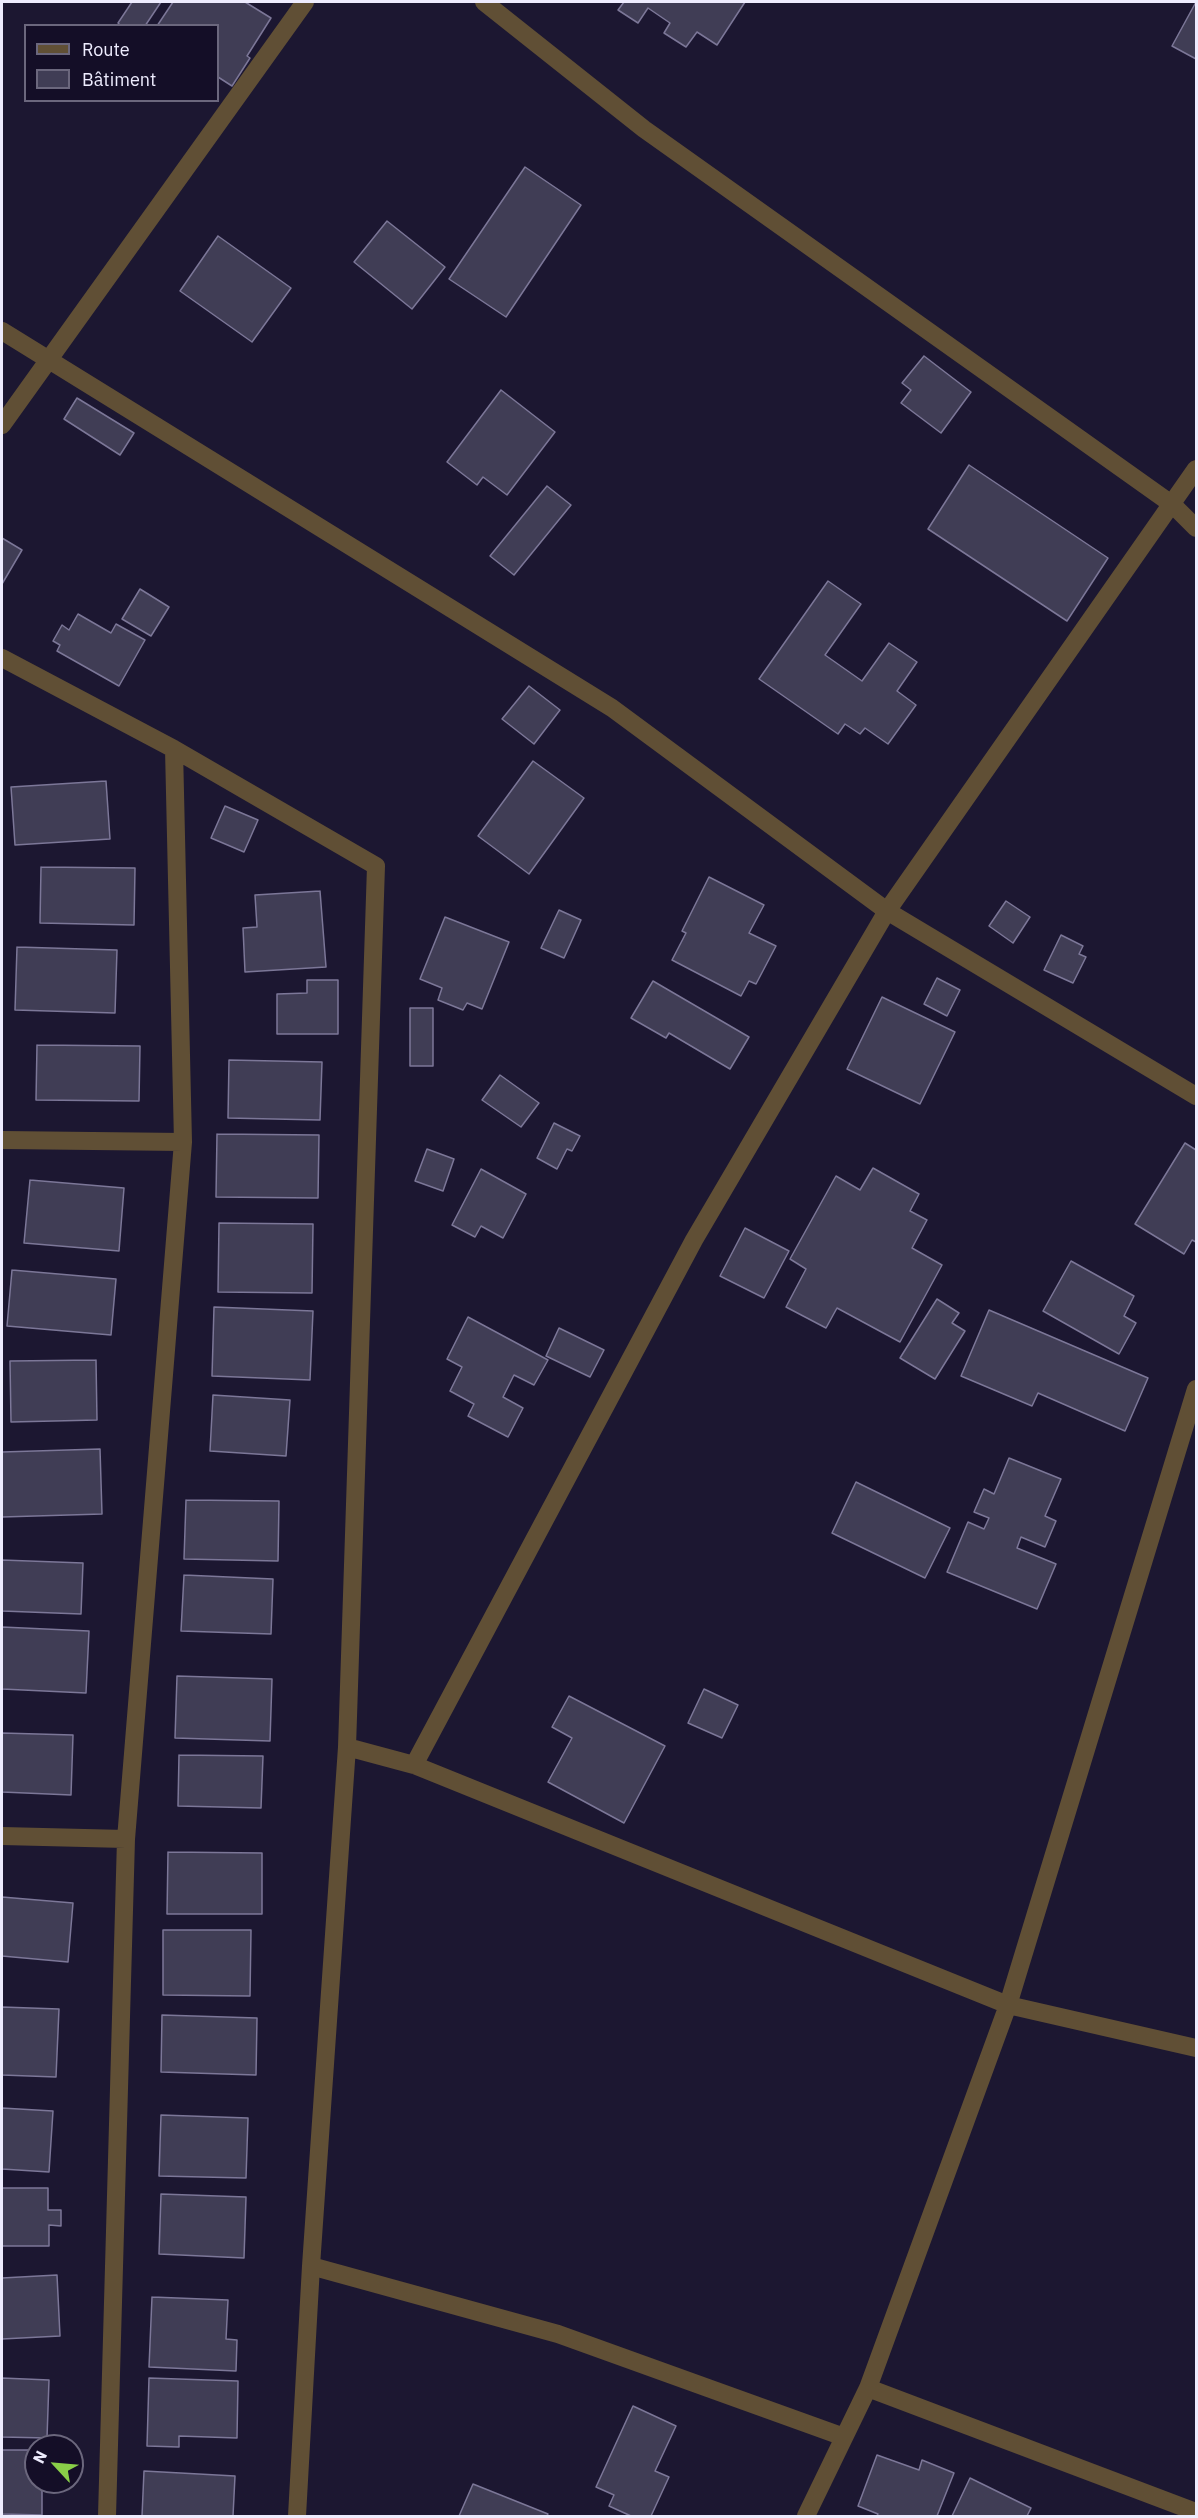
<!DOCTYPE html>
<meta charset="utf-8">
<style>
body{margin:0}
#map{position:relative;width:1198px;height:2518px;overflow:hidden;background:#1c1731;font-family:"IBM Plex Sans",sans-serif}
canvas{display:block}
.frame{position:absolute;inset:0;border:3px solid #eeecfe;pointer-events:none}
.legend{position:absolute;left:24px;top:24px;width:195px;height:78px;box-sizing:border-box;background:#140e27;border:2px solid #6b677d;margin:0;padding:8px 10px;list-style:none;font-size:18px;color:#eeecfe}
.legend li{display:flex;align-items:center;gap:12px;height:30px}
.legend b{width:30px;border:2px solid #6b677d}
.north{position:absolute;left:24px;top:2434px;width:60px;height:60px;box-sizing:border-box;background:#140e27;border:2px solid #6b677d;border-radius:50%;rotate:296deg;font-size:16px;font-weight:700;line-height:24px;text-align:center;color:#eeecfe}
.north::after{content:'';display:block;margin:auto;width:21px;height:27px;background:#89cf48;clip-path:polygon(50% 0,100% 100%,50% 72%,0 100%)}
</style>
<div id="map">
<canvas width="1198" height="2518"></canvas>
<div class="frame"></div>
<ul class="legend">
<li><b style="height:8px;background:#604f35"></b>Route</li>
<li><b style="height:16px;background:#403d55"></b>Bâtiment</li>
</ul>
<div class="north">N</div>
</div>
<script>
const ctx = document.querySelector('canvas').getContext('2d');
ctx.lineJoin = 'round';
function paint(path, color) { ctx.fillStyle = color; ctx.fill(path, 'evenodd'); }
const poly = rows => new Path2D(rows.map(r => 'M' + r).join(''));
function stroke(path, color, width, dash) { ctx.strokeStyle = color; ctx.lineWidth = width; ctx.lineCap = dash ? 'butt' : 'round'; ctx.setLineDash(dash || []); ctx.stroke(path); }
const building = poly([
 [132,2,161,2,145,26,121,26,118,23,132,2],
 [173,2,245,2,271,18,247,56,250,58,232,86,218,77,218,26,157,26,173,2],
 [624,2,745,2,717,45,697,32,686,47,664,33,670,23,648,8,638,23,618,10,624,2],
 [1196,2,1196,59,1172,46,1196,2],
 [525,167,581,205,506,317,449,279,525,167],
 [387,221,445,267,412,309,354,262,387,221],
 [218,236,291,288,252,342,180,291,218,236],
 [924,356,971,392,941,433,901,403,911,390,902,383,924,356],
 [501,390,555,432,507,495,483,477,477,485,447,462,501,390],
 [77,398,134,433,120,455,64,419,77,398],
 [969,465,1108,558,1067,621,928,529,969,465],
 [547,486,571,505,514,575,490,556,547,486],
 [2,538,22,550,2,584,2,538],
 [828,581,861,604,825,655,862,681,889,643,917,662,897,691,916,705,888,744,865,728,860,734,845,724,838,734,759,679,828,581],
 [140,589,169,607,151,636,122,619,140,589],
 [78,614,111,633,116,624,145,640,119,686,57,651,60,645,53,641,62,625,69,630,78,614],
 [529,686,560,710,534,744,502,719,529,686],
 [533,761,584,798,529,874,478,836,533,761],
 [106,781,110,839,15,845,11,787,106,781],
 [225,806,258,820,244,852,211,838,225,806],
 [41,867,135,868,134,925,40,923,41,867],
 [709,877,764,905,749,933,776,946,756,984,749,981,741,996,672,960,686,933,682,931,709,877],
 [320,891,326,967,245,972,243,928,257,927,255,895,320,891],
 [1006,901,1030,917,1013,943,989,926,1006,901],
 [559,910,581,920,564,958,541,948,559,910],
 [445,917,509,942,482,1009,467,1003,463,1010,438,1000,442,988,420,979,445,917],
 [1061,935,1083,946,1079,954,1086,957,1073,983,1044,970,1061,935],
 [17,947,117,950,115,1013,15,1010,17,947],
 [937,978,960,990,947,1016,924,1004,937,978],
 [307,980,338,980,338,1034,277,1034,277,994,307,993,307,980],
 [653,981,749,1037,730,1069,669,1033,666,1038,631,1018,653,981],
 [882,997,955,1032,920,1104,847,1069,882,997],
 [410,1008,433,1008,433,1066,410,1066,410,1008],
 [37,1045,140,1046,139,1101,36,1100,37,1045],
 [229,1060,322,1062,320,1120,228,1118,229,1060],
 [500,1075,539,1103,521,1127,482,1100,500,1075],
 [554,1123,580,1136,572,1151,567,1149,557,1169,537,1158,554,1123],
 [217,1134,319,1135,318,1198,216,1197,217,1134],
 [1185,1143,1196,1150,1196,1242,1192,1240,1184,1254,1135,1224,1185,1143],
 [427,1149,454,1159,443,1191,415,1181,427,1149],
 [873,1168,919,1194,910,1211,927,1220,912,1248,942,1265,900,1342,837,1308,826,1328,786,1307,806,1269,790,1259,836,1176,860,1190,873,1168],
 [481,1169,526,1194,503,1238,481,1226,475,1237,452,1225,481,1169],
 [30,1180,124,1188,119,1251,24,1243,30,1180],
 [219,1223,313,1224,312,1293,218,1292,219,1223],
 [745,1228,789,1251,764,1298,720,1276,745,1228],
 [1071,1261,1134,1296,1124,1316,1136,1323,1119,1354,1043,1311,1071,1261],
 [12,1270,116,1279,111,1335,7,1326,12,1270],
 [937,1299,959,1313,952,1323,965,1331,935,1379,900,1358,937,1299],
 [214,1307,313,1311,310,1380,212,1376,214,1307],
 [989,1310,1148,1378,1125,1431,1038,1393,1032,1406,961,1376,989,1310],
 [468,1317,548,1360,534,1385,514,1375,503,1397,523,1408,508,1437,468,1416,474,1404,450,1391,462,1367,447,1359,468,1317],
 [559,1328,604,1350,590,1377,546,1356,559,1328],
 [96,1360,97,1420,11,1422,10,1361,96,1360],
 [213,1395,290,1400,286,1456,210,1451,213,1395],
 [100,1449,102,1514,2,1517,2,1452,100,1449],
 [1009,1458,1061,1479,1045,1516,1056,1521,1045,1547,1021,1537,1017,1548,1056,1564,1037,1609,947,1572,968,1522,984,1529,989,1518,974,1512,984,1489,994,1494,1009,1458],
 [856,1482,950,1528,925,1578,832,1533,856,1482],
 [186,1500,279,1501,278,1561,184,1559,186,1500],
 [2,1560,83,1563,81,1614,2,1611,2,1560],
 [184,1575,273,1579,271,1634,181,1631,184,1575],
 [2,1627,89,1631,86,1693,2,1689,2,1627],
 [177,1676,272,1679,270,1741,175,1738,177,1676],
 [704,1689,738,1705,722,1738,688,1723,704,1689],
 [569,1696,665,1746,624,1823,548,1782,572,1738,552,1727,569,1696],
 [2,1733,73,1735,71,1795,2,1792,2,1733],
 [179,1755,263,1756,261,1808,178,1806,179,1755],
 [168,1852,262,1853,262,1914,167,1914,168,1852],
 [2,1897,73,1903,68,1962,2,1956,2,1897],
 [163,1930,251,1930,250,1996,163,1995,163,1930],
 [2,2007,59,2009,56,2077,2,2075,2,2007],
 [162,2015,257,2018,256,2075,161,2072,162,2015],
 [2,2108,53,2111,49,2172,2,2169,2,2108],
 [161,2115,248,2118,246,2178,159,2176,161,2115],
 [2,2188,48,2188,48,2210,61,2210,61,2226,49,2225,49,2246,2,2246,2,2188],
 [161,2194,246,2197,244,2258,159,2254,161,2194],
 [57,2275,60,2336,2,2339,2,2278,57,2275],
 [152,2297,228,2300,226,2339,237,2340,236,2371,149,2367,152,2297],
 [2,2378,49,2380,47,2438,2,2437,2,2378],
 [149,2378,238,2381,237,2438,179,2436,179,2447,147,2446,149,2378],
 [633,2406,676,2426,655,2471,669,2477,651,2516,631,2516,609,2506,614,2495,596,2487,633,2406],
 [2,2450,36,2450,36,2482,42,2482,42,2515,2,2514,2,2450],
 [877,2455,919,2470,922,2460,954,2473,937,2516,877,2516,878,2514,858,2506,877,2455],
 [144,2471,235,2476,233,2516,142,2516,144,2471],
 [970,2478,1031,2508,1027,2516,952,2516,970,2478],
 [473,2484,548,2514,547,2516,459,2516,473,2484]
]);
paint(building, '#403d55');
stroke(building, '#7c7798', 1.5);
stroke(poly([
 [484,2,644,129,1173,505,1196,528],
 [2,331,612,708,887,911,1196,1096],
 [2,425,305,2],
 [2,658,174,749,376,866,347,1747,414,1765,1008,2005,1196,2048],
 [2,1140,183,1142],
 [414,1765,694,1240,887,911,1196,469],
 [2,1836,126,1839],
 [311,2266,558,2334,844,2437],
 [868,2388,1196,2512],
 [107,2516,126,1839,183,1142,174,749],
 [297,2516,311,2266,347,1747],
 [806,2516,868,2388,1008,2005,1196,1389]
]), '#604f35', 18);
</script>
